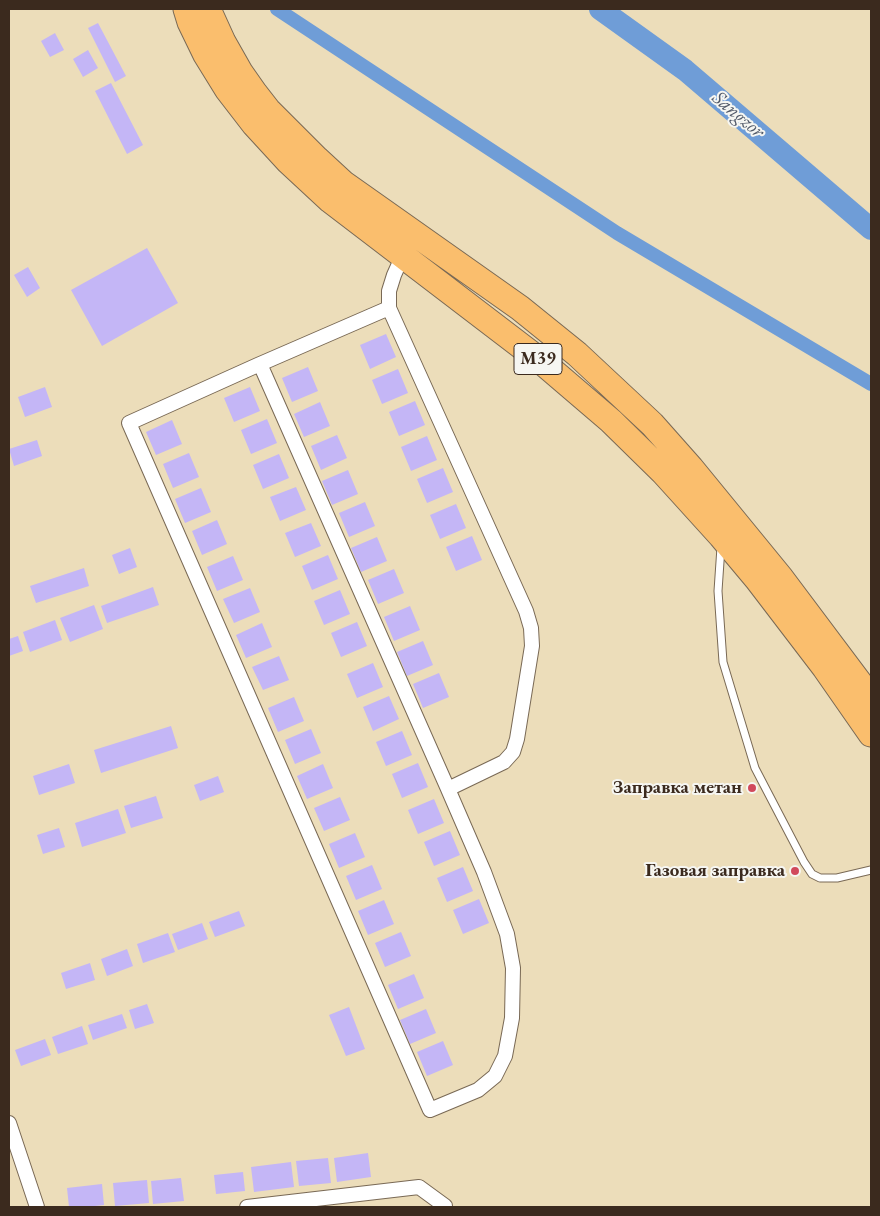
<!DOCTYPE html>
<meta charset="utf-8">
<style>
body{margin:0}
#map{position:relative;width:880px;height:1216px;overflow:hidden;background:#ecddba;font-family:"EB Garamond",serif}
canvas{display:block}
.frame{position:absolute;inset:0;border:10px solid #3b2a1e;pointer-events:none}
</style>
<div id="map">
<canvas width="880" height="1216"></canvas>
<div class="frame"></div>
</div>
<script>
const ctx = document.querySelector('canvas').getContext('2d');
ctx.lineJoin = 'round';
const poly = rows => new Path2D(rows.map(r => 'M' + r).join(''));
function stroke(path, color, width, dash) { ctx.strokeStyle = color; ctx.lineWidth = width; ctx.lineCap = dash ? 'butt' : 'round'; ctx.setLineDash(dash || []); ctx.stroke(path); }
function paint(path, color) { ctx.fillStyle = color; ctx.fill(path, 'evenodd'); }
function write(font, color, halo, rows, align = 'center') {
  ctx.font = font + ' "EB Garamond",serif'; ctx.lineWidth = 4; ctx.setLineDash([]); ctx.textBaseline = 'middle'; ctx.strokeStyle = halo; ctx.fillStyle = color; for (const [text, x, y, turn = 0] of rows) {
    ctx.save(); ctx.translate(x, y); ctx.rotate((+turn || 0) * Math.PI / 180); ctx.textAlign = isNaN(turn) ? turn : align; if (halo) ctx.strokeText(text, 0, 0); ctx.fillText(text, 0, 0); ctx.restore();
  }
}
stroke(poly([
 [277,9,617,233,871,384]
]), '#6f9dd7', 14);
stroke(poly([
 [600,9,685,70,871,229]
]), '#6f9dd7', 22);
paint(poly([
 [98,23,126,76,115,82,88,28],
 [55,33,64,50,50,57,41,41],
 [88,50,98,68,83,77,73,59],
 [111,83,143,145,127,154,95,91],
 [147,248,178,303,102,346,71,290],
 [28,267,40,288,27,297,14,275],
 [386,334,396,357,370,369,360,345],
 [308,367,318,391,292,402,282,378],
 [398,369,408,393,382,404,372,380],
 [45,387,52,407,25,417,18,397],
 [250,387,260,411,234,422,224,398],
 [415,401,425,425,399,436,389,412],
 [320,402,330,426,304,437,294,414],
 [267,419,277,443,251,454,241,430],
 [172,420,182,444,156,455,146,432],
 [337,435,347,458,321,470,311,446],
 [427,436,437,460,411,471,401,447],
 [37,440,42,456,14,466,9,449],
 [189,453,199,477,173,488,163,464],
 [279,454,289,478,263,489,253,465],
 [443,468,453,492,427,503,417,479],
 [348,470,358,494,332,505,322,481],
 [296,487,306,510,280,521,270,497],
 [201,488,211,512,185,523,175,499],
 [365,502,375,526,349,537,339,513],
 [456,504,466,528,440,539,430,515],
 [217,520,227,544,202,555,192,531],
 [311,523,321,546,295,557,285,533],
 [472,536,482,560,456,571,446,547],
 [377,537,387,561,361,572,351,548],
 [130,548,137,567,119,574,112,555],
 [328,555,338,579,312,590,302,566],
 [233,556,243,580,217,591,207,567],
 [84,568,89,586,36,603,30,586],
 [394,569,404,593,378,604,368,580],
 [153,587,159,605,107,623,101,606],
 [250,588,260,612,234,623,223,599],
 [340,590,350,614,324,625,314,601],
 [94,605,103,629,70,642,60,618],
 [410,606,420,630,394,641,384,617],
 [55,620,62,640,30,652,23,632],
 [357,622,367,646,341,657,331,633],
 [262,623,272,647,246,658,236,635],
 [18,636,23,651,9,656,9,639],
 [423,641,433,665,407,676,397,652],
 [279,656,289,680,263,690,252,667],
 [373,663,383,687,357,698,347,674],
 [439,673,449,697,423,708,413,684],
 [389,696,399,719,373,731,363,707],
 [294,697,304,721,278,732,268,708],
 [171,726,178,748,101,773,94,750],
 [311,729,321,753,295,764,285,740],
 [402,731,412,755,386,766,376,742],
 [418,763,428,787,402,798,392,774],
 [69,764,75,783,39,795,33,776],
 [323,764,333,788,307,799,297,776],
 [218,776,224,792,200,801,194,785],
 [156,796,163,818,131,828,124,806],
 [340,797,350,820,324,831,314,808],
 [434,799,444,823,418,834,408,810],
 [118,809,126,833,82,847,75,823],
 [59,828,65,847,43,854,37,835],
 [450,831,460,855,434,866,424,842],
 [355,833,365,857,339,868,329,844],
 [372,865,382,889,356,900,346,876],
 [463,867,473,891,447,902,437,878],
 [479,899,489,923,463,934,453,910],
 [384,900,394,924,368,935,358,911],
 [239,911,245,926,215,937,209,922],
 [202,923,208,939,178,950,172,934],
 [401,932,411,956,385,967,375,943],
 [168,933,175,952,143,963,137,944],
 [127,949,133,966,107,976,101,959],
 [90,963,95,980,66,989,61,973],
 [414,974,424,998,398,1009,388,985],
 [147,1004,154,1023,135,1029,129,1010],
 [349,1007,365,1049,346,1056,329,1015],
 [426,1009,436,1033,410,1044,400,1020],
 [122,1014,127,1028,93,1040,88,1025],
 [82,1026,88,1044,58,1054,52,1037],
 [45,1039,51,1055,21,1066,15,1050],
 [443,1041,453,1065,427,1076,417,1052],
 [368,1153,371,1177,337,1182,334,1158],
 [328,1158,331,1183,299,1186,296,1161],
 [291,1162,294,1187,254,1192,251,1167],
 [243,1172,245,1191,216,1194,214,1175],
 [181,1178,184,1201,153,1204,151,1181],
 [147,1180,149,1203,115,1206,113,1183],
 [102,1184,104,1205,86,1207,69,1207,67,1188]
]), '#c4b6f6');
const lane = poly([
 [721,547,718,591,723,662,755,768,804,862,812,874,820,878,837,878,871,870]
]);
const street = poly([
 [403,255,394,275,389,291,389,308,526,611,531,628,532,646,517,739,513,752,504,762,448,789,260,364,129,423,430,1110,478,1090,495,1076,505,1056,512,1018,513,968,507,934,484,872,448,789],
 [260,364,389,308],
 [9,1123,37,1207],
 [247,1207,419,1187,445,1206,445,1207]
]);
const highway = poly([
 [186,9,190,22,206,55,227,89,254,124,288,161,330,200,542,362,611,421,663,472,721,536,757,579,825,668,871,734],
 [208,9,223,42,240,72,254,92,268,110,317,159,343,183,520,308,577,354,652,424,691,468,781,578,871,698]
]);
stroke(lane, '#796955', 9);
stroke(street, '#796955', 16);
stroke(highway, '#796955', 27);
stroke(lane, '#fff', 7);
stroke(street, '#fff', 14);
stroke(highway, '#fabe6d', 25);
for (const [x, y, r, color] of [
 [752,788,5,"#d1495b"],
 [795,871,5,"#d1495b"]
]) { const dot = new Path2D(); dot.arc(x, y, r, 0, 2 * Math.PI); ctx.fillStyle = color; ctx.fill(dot); stroke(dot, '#f6f6f2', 2); }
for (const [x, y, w] of [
 [538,359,48]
]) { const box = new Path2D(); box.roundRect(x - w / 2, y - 15.5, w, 31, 4); ctx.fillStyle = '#f6f6f2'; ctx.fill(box); stroke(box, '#3b2a1e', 1); }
write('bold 18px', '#3b2a1e', null, [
 ["M39",538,359]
]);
write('bold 19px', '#3b2a1e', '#f6f6f2', [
 ["Заправка метан",742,788],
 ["Газовая заправка",785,871]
], 'right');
write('italic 20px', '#505868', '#f6f6f2', [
 ["Sangzor",738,115,40]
]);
</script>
